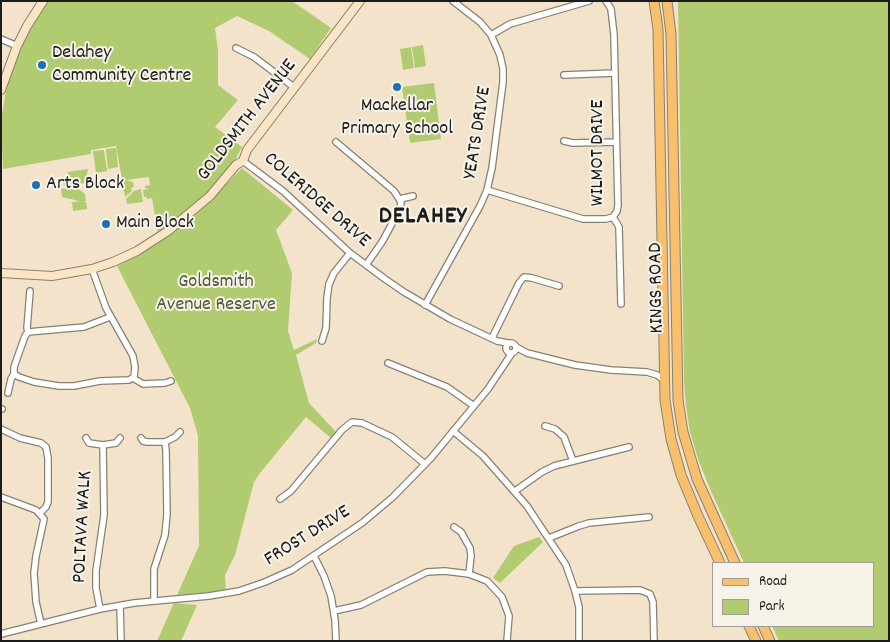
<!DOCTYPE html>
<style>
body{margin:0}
#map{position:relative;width:890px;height:642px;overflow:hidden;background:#f3e3ca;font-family:Dekko,sans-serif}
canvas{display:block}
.frame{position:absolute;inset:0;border:2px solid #1c1c1c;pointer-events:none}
.legend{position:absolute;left:712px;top:562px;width:162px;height:65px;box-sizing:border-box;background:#f7f3e8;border:1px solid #9f9d96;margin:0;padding:6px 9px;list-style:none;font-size:15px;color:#1c1c1c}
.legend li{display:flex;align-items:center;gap:10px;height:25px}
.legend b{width:25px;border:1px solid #9f9d96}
</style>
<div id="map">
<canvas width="890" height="642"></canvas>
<div class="frame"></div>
<ul class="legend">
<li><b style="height:6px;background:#f8bf6c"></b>Road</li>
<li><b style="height:14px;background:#b1cb71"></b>Park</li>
</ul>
</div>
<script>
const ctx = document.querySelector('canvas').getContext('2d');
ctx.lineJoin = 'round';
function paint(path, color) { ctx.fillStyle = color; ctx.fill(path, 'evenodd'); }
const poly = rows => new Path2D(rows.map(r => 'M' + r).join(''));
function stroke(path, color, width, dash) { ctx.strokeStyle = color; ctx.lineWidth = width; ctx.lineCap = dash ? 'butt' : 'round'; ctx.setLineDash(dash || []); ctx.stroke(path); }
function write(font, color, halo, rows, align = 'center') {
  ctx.font = font + ' Dekko,sans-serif'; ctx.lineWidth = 4; ctx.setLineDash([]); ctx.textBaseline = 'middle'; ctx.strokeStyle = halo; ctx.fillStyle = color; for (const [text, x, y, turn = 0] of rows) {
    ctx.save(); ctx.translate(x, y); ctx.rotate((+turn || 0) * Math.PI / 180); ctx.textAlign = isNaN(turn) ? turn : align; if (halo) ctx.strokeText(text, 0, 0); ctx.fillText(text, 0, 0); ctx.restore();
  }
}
paint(poly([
 [47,1,292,1,331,28,310,59,269,31,237,16,215,28,218,51,218,85,238,100,215,127,242,147,231,168,199,203,175,223,158,234,152,198,147,199,147,197,144,197,143,190,149,189,145,188,145,186,150,185,149,177,126,180,133,182,134,187,131,188,132,191,125,197,116,146,91,150,91,154,3,169,1,121,6,91,20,47,30,27],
 [678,1,889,1,889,641,779,641,772,626,874,626,874,563,744,563,710,489,698,459,690,432,686,406,684,381],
 [423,45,426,66,415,68,412,47],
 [411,47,414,68,403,70,400,49],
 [434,83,441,139,410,143,402,87],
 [116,148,118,167,108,169,106,149],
 [104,150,107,171,96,173,93,151],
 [242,168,293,210,276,230,292,273,288,331,294,350,317,339,316,343,296,355,309,403,336,432,331,438,306,417,260,473,254,482,235,555,225,575,226,591,177,595,199,546,198,436,190,408,117,266,149,249,192,218,206,205],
 [88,169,85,183,64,186,63,182,68,173,67,172],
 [76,187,85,194,86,201,82,201,86,202,87,209,73,211,72,203,69,203,79,201,62,197,61,189],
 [141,189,143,202,127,204,126,199,134,191],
 [539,537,543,542,500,583,493,578,514,546],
 [174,603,197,605,181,641,157,641]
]), '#b1cb71');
const street = poly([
 [606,1,611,9,614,35,618,205,617,211,613,217,619,227,621,304],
 [491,35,510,24,589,1],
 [1,39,17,46],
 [236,48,254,57,295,88],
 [564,75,615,73],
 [564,141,573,143,616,142],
 [336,142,394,191,401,202,400,209,382,242,366,265],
 [243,161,283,191,350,253,385,279,404,292,450,319,497,341,508,343],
 [487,190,583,219,606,219,613,217],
 [400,199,413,196],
 [92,269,106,308,133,356,135,367,134,377,129,380,100,381,74,386,59,386,34,382,19,377,14,374,14,367,25,336,28,332,84,327,110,317],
 [425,305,480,206,487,190,492,168,503,82,503,69,500,55,491,35,480,22,453,1],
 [28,332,27,328,30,291],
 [492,338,519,283,524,277,532,278,559,286],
 [322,341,326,328,327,298,329,284,334,273,350,253],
 '506 348a5 5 0 1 1 10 0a5 5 0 1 1-10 0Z',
 [516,347,527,353,575,365,611,370,647,372,657,375,664,380],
 [388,363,447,387,474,406],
 [133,378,143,384,165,383,171,381],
 [8,393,11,379,14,374],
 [1,409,2,409],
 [545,426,555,429,564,437,573,461],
 [1,429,20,438,41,443,46,447,48,458,48,502,46,507,40,513],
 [453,431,483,456,527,506,566,565,575,591,579,607,579,641],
 [86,438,89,443,103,445,116,443,120,438],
 [141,438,143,441,147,442,165,442,175,437,180,432],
 [515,491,542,472,554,466,629,447],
 [1,497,36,510,44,519,36,556,34,573,36,602,41,624],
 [280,499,291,491,342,430,352,422,362,423,392,437,425,464],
 [454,527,461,532,470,548,471,556,469,574],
 [549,538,579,526,589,523,649,517],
 [314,556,324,576,331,596,335,620,336,641],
 [575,591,640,590,650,594,653,602,654,641],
 [154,601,154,569,165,535,167,514,166,450,165,442],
 [120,606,121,641],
 [100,609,96,588,96,571,104,515,103,445],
 [334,611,361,605,427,572,445,571,469,574,487,581,502,597,509,616,507,641],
 [1,634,100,609,134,603,209,596,239,591,265,582,292,570,362,523,393,497,431,458,488,389,512,353]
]);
const secondary = poly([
 [1,90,17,46,27,26,43,1],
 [1,273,52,276,92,269,113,262,137,251,168,231,210,196,236,165,243,161,247,150,360,1]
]);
const primary = poly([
 [654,1,658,29,665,400,671,439,681,475,698,516,720,563],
 [667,1,671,34,678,400,683,432,697,479,735,563],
 [749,626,756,641],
 [763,626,770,641]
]);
stroke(street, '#888073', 8);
stroke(secondary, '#888073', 10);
stroke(primary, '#888073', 11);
stroke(street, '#fff', 5.5);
stroke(secondary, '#fce5c4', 8);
stroke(primary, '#f8bf6c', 9);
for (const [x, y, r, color] of [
 [42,65,5,"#1f6fb2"],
 [397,87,5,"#1f6fb2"],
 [36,185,5,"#1f6fb2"],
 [106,224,5,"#1f6fb2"]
]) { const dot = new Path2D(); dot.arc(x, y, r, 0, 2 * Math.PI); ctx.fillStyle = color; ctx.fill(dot); stroke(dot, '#f7f3e8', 2); }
write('20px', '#1c1c1c', '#f7f3e8', [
 ["Delahey",52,54],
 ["Community Centre",52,77],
 ["Mackellar",397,107,"center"],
 ["Primary School",397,130,"center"],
 ["Arts Block",46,185],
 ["Main Block",116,224]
], 'left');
write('20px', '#1c1c1c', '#f7f3e8', [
 ["GOLDSMITH AVENUE",248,121,-52],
 ["YEATS DRIVE",479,133,-81],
 ["WILMOT DRIVE",599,153,-90],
 ["COLERIDGE DRIVE",316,201,41],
 ["KINGS ROAD",658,288,-91],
 ["POLTAVA WALK",84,527,-87],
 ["FROST DRIVE",308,537,-32]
]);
write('20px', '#50593a', '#f7f3e8', [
 ["Goldsmith",216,283],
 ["Avenue Reserve",216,306]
]);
ctx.letterSpacing = '1px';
write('bold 25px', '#1c1c1c', '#f7f3e8', [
 ["DELAHEY",423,219]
]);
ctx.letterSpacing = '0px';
</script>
